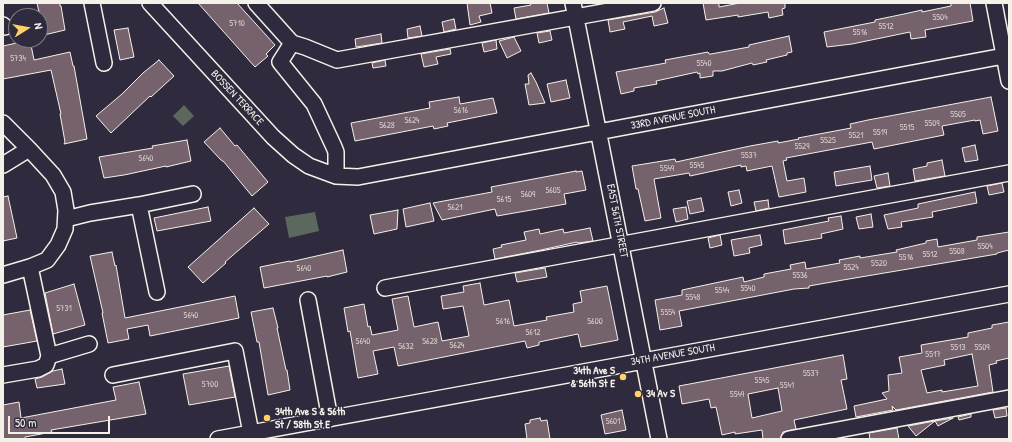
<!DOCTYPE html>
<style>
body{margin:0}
#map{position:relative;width:1012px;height:442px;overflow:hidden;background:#2f2a3d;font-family:"Patrick Hand",sans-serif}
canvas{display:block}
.frame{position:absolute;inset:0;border:4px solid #f4f1e8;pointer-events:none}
.north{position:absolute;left:8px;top:8px;width:40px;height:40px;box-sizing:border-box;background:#2f2a3d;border:1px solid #7e7a81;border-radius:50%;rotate:79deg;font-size:11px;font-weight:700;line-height:16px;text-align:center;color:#f4f1e8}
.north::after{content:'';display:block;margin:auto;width:14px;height:18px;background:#ffd166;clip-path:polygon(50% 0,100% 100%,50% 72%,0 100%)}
.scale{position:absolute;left:8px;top:416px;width:102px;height:18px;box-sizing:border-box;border:2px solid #f4f1e8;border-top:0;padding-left:5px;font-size:12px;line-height:14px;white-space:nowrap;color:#f4f1e8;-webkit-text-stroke:3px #2f2a3d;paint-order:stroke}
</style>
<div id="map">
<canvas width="1012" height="442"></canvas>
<div class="frame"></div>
<div class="north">N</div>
<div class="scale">50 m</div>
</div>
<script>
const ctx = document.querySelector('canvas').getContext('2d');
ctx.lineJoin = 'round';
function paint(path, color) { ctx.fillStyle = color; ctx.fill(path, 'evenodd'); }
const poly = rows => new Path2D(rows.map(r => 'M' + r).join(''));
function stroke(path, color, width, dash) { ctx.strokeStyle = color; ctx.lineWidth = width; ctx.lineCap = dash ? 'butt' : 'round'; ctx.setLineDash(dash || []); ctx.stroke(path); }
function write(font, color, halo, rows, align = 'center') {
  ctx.font = font + ' "Patrick Hand",sans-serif'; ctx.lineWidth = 3; ctx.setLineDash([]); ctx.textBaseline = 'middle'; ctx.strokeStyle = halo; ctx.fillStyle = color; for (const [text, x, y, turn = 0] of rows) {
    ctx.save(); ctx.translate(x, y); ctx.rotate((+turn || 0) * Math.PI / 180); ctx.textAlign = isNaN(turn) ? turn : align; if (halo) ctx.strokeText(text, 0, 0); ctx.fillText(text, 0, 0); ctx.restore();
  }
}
paint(poly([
 [184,105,194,116,183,126,173,116],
 [315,212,319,231,289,238,285,217]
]), '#5c685d');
const building = poly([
 [37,3,60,3,60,6,61,6,65,30,44,35,37,3],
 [198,3,237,3,275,45,266,54,268,56,255,67,198,3],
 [467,3,490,3,492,13,479,16,481,22,470,25,467,3],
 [530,3,547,3,549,13,516,19,514,8,531,5,530,3],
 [703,3,719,3,719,7,740,3,785,3,785,8,782,9,783,15,769,18,768,12,738,17,738,15,706,20,703,3],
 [951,3,970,3,973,21,925,30,926,37,911,39,910,32,852,44,827,47,824,32,875,22,875,20,904,14,922,10,922,12,951,6,951,3],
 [664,8,668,23,654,26,652,16,623,22,625,29,610,32,608,20,655,12,664,8],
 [454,19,456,29,444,32,442,22,454,19],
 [420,26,422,36,408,38,407,29,420,26],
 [128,28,134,57,120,60,114,30,128,28],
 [550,31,552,40,539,43,537,33,550,31],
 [381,34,382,43,356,47,355,39,381,34],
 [789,36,792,52,787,53,787,55,766,60,767,62,753,65,752,63,722,71,713,71,713,76,700,78,700,73,698,74,697,72,656,81,657,84,634,88,634,91,621,94,616,72,666,63,665,60,708,52,709,54,711,54,749,47,749,45,789,36],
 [514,37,521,51,507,58,499,41,514,37],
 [30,40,34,60,70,52,73,66,74,66,87,139,64,144,65,142,60,114,61,114,51,70,3,79,3,46,30,40],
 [496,40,497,49,484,52,482,43,496,40],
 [450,49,451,54,436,57,438,64,424,67,421,54,450,49],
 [159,60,174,76,151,97,150,96,111,133,96,116,122,94,143,73,159,60],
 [385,60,386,66,373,68,372,63,385,60],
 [531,73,536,82,545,103,529,105,525,84,529,84,528,75,531,73],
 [566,80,570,98,551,102,547,84,566,80],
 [459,97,460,104,493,98,497,113,447,123,448,126,434,129,433,126,355,141,351,123,430,108,429,102,459,97],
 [991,97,998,131,983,134,980,120,975,121,975,120,942,126,944,135,874,149,872,142,786,158,787,160,783,161,787,181,804,178,806,192,779,197,772,166,747,171,746,166,741,167,741,165,690,176,689,173,654,179,661,218,645,221,638,189,636,189,632,166,675,159,676,162,750,146,778,141,778,143,799,139,798,138,851,128,850,124,868,120,991,97],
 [220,128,235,146,237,145,268,182,252,196,224,162,221,160,204,142,220,128],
 [187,140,191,161,166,167,166,166,124,175,104,178,99,157,153,148,152,146,187,140],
 [975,145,978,160,965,162,962,148,975,145],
 [942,160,945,176,915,181,913,169,927,166,927,163,942,160],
 [870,166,872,180,836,186,834,172,870,166],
 [576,171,576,172,582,171,586,190,564,194,566,204,497,216,495,209,442,220,433,203,492,192,491,187,576,171],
 [888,173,890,186,877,188,874,176,888,173],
 [1002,183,1004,192,989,195,987,186,1002,183],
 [739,190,742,203,731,206,728,192,739,190],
 [975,192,977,203,932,212,933,217,901,222,902,227,888,229,884,215,918,208,918,204,975,192],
 [8,196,17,238,3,241,3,197,8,196],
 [701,198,704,211,690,214,687,201,701,198],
 [768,200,769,208,756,211,754,202,768,200],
 [430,203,434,221,406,227,403,209,430,203],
 [208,207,211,221,157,231,154,218,208,207],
 [686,207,688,219,676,222,673,209,686,207],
 [254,208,269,224,225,262,226,263,203,283,188,267,254,208],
 [398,210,397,229,374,234,370,215,398,210],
 [871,214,873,227,859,229,856,217,871,214],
 [841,216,843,229,821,234,822,238,785,244,783,230,829,221,828,218,841,216],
 [590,228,593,241,578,243,577,242,541,250,495,259,493,249,502,247,501,245,526,240,524,232,539,229,540,234,563,229,564,233,590,228],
 [1009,232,1009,250,997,253,997,254,843,280,809,286,809,288,794,289,679,311,682,326,660,330,655,300,682,295,682,290,743,277,744,282,764,277,764,274,791,269,790,265,805,262,806,269,840,263,839,260,860,256,860,258,897,252,896,250,926,243,926,241,937,239,938,247,977,240,977,237,1009,232],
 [720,235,722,245,710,248,708,238,720,235],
 [760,235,762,245,749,248,750,253,734,256,731,240,760,235],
 [343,250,347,272,327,277,327,276,264,288,260,267,290,261,290,262,343,250],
 [112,252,115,266,116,265,125,318,235,296,239,318,150,336,148,325,127,329,129,339,108,343,102,313,103,313,90,256,112,252],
 [545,268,547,277,517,282,515,273,545,268],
 [480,283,484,305,509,300,514,326,547,320,546,317,574,312,573,304,582,302,580,291,607,286,618,340,581,347,578,334,539,342,539,345,527,348,525,341,398,366,394,347,373,351,378,374,358,378,350,331,348,332,344,308,364,304,368,327,370,326,372,335,398,330,392,299,408,296,414,327,438,322,442,341,469,336,463,306,443,309,441,296,464,292,463,286,480,283],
 [74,284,85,325,53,334,45,293,74,284],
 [273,308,278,328,277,328,286,370,287,370,290,390,268,395,259,342,257,342,251,312,273,308],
 [30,310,37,341,3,347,3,315,30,310],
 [1009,322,1009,358,996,361,997,363,989,365,993,392,896,410,892,406,893,410,856,417,854,406,887,399,882,393,889,391,888,375,902,373,899,357,922,353,921,345,968,337,968,333,992,328,992,325,1009,322],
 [972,354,978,386,942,392,942,390,927,393,921,370,945,365,944,360,972,354],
 [843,355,847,379,841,380,847,409,794,420,796,429,783,432,780,439,763,439,762,430,735,434,735,432,722,435,716,407,711,408,709,399,682,404,679,386,843,355],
 [778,388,782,411,752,418,748,394,778,388],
 [229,366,235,397,189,405,183,374,229,366],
 [62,369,65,384,37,388,35,379,42,377,53,371,62,369],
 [139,382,146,414,51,430,52,432,25,437,25,439,3,439,3,405,19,402,21,418,116,400,113,387,139,382],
 [1006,408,1007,416,995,418,993,410,1006,408],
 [622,410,626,430,605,434,601,415,622,410],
 [971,414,971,417,959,420,958,417,971,414],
 [540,418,541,421,547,420,550,439,527,439,525,424,530,423,530,420,540,418],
 [953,418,938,426,935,421,953,418],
 [935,421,916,436,908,426,935,421],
 [897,428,899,439,870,439,869,433,897,428]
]);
paint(building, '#76626c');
stroke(building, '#f4f1e8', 1);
const minor = poly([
 [92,3,104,63],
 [150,3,273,137,293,155,309,166,336,176,358,177,1009,55],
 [256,3,292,43,280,62,314,104,334,147,336,152,336,176],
 [573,3,659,439],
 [994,3,1009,81],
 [3,25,5,27],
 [292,43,305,47,337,60,653,3],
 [3,123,29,149,53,175,63,192,66,210,65,229,58,245,47,260,30,267,3,275],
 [3,165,29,149],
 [139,205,157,292],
 [66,219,90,213,139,205,193,194],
 [385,288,1009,173],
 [308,300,330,419],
 [49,356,89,344],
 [3,375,38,369,46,365,49,356,30,267],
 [113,375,235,351,251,433],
 [218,439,1009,294],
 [789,439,1009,398]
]);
stroke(minor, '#f4f1e8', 18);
stroke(minor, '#2f2a3d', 15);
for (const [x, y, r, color] of [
 [623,377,4,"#ffd166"],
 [638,394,4,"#ffd166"],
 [267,418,4,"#ffd166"]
]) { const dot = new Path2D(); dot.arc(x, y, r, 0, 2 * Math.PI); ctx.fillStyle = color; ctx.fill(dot); stroke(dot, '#2f2a3d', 1.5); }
write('9px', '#d4cdc9', null, [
 ["5504",940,18],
 ["5710",237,24],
 ["5512",886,27],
 ["5516",860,33],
 ["5734",18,59],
 ["5540",704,64],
 ["5616",461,111],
 ["5505",958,115],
 ["5624",412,121],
 ["5509",932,124],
 ["5628",387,126],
 ["5515",907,128],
 ["5519",880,133],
 ["5521",856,136],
 ["5525",828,141],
 ["5529",802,147],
 ["5537",749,156],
 ["5640",146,159],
 ["5545",697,166],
 ["5549",667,169],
 ["5605",553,191],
 ["5609",528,195],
 ["5615",504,200],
 ["5621",455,208],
 ["5504",985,247],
 ["5508",957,252],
 ["5512",930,255],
 ["5516",906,258],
 ["5520",879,264],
 ["5524",851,268],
 ["5640",304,269],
 ["5536",800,276],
 ["5540",748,289],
 ["5544",722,291],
 ["5548",693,298],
 ["5731",64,309],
 ["5554",668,313],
 ["5640",191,316],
 ["5616",503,322],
 ["5600",595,322],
 ["5612",533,333],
 ["5640",363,342],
 ["5628",430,342],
 ["5624",457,346],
 ["5632",406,347],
 ["5513",958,348],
 ["5509",982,348],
 ["5517",933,355],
 ["5537",811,374],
 ["5545",762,381],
 ["5700",210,385],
 ["5541",787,386],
 ["5549",737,395],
 ["5601",613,422]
]);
write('11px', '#f4f1e8', '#2f2a3d', [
 ["BOSSEN TERRACE",237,98,47],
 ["33RD AVENUE SOUTH",673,118,-11],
 ["EAST 56TH STREET",617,221,79],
 ["34TH AVENUE SOUTH",673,355,-10]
]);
write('bold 11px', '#f4f1e8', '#2f2a3d', [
 ["34th Ave S",615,371,"right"],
 ["& 56th St E",615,384,"right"],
 ["34 Av S",646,394],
 ["34th Ave S & 56th",275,412],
 ["St / 58th St E",275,425]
], 'left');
</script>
